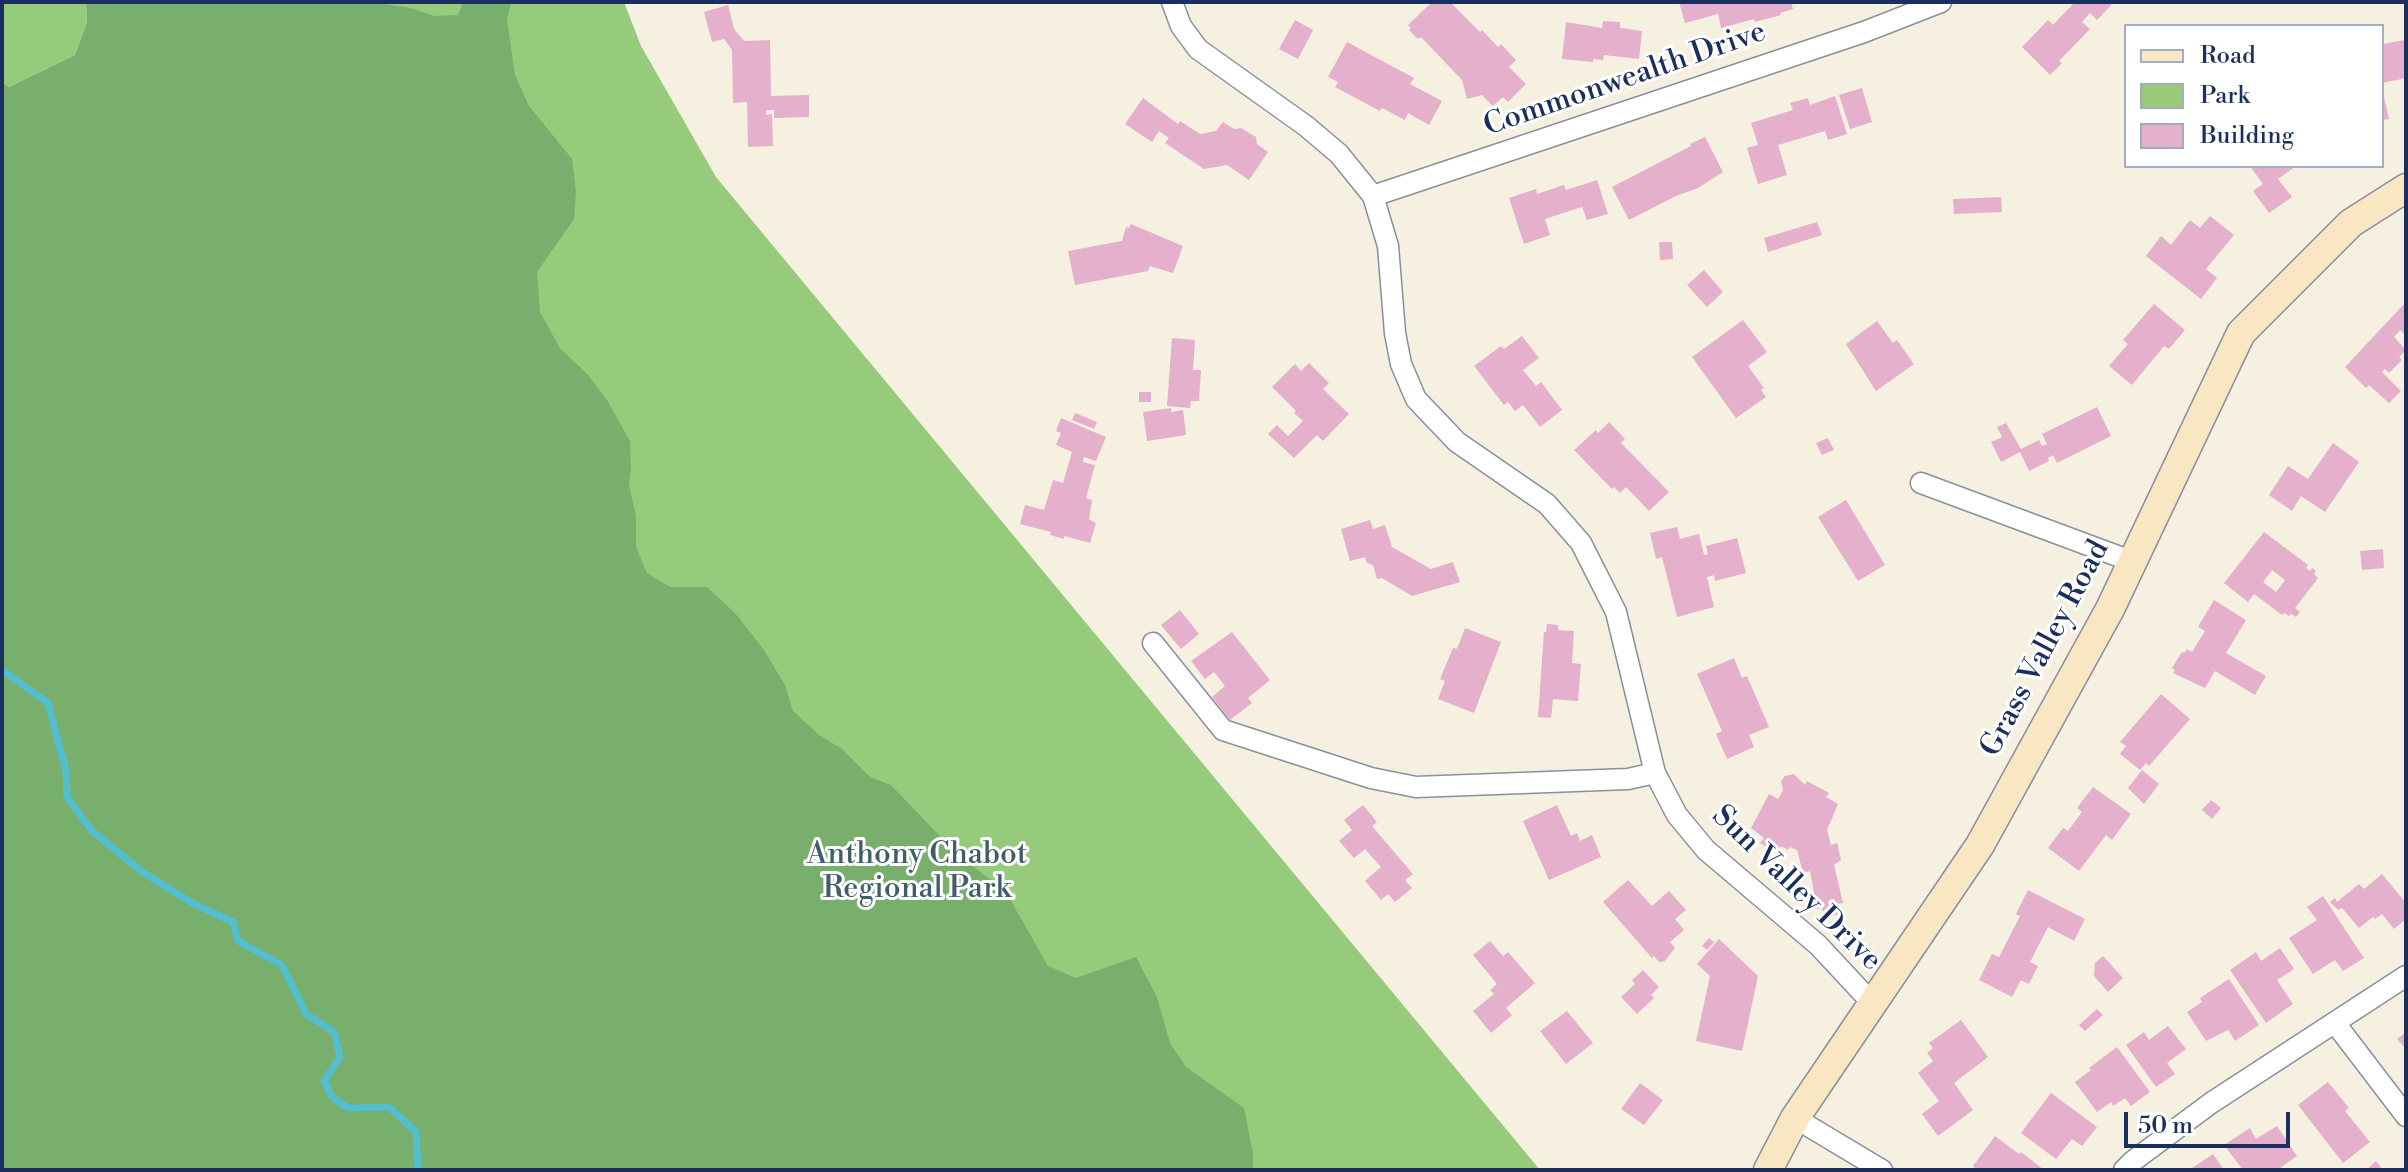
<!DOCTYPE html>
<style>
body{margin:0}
#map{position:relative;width:2408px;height:1172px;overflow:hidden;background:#f5f0e0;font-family:"Libre Bodoni",serif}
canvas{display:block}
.frame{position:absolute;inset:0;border:4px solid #1b2f5e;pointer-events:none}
.legend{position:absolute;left:2124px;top:24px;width:260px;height:144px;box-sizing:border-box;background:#fff;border:2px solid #a4acbf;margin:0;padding:10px 14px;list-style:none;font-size:24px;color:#1b2f5e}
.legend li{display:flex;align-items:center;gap:16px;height:40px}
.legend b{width:40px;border:2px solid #a4acbf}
.scale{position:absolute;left:2124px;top:1112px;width:166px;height:36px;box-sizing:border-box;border:4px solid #1b2f5e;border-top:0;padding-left:10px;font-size:24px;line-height:28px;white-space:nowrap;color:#1b2f5e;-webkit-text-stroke:6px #fff;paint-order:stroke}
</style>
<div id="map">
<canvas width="2408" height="1172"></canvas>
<div class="frame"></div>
<ul class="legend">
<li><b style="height:10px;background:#f9e7c3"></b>Road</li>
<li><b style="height:22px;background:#97cb7c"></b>Park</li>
<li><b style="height:22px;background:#e4b0cc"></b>Building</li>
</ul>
<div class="scale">50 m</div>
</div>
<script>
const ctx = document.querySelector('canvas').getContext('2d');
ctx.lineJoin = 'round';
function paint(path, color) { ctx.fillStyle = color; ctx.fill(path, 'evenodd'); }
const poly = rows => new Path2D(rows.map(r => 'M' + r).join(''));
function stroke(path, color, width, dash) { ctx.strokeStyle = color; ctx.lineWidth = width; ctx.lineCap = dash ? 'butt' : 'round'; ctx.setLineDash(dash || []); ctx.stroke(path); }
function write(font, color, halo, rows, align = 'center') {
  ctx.font = font + ' "Libre Bodoni",serif'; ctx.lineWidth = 6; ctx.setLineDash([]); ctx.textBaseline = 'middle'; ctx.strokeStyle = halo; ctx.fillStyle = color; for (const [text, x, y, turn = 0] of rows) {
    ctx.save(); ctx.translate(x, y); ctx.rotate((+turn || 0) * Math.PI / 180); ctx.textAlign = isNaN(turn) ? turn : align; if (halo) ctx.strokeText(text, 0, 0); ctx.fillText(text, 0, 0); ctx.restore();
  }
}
paint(poly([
 [2,2,86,2,87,22,75,55,9,87,2,82],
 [105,2,624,2,641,46,716,177,1540,1170,748,1170]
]), '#97cb7c');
paint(poly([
 [86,2,372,2,411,8,434,16,458,15,463,2,511,2,507,20,515,75,529,106,572,159,576,192,574,219,537,272,540,312,560,348,588,375,607,400,630,441,631,467,629,485,636,516,636,547,647,573,670,587,707,587,736,614,764,650,785,685,793,711,819,735,842,749,870,777,891,785,955,852,1006,892,1048,966,1076,978,1136,957,1157,997,1170,1043,1186,1067,1244,1108,1253,1153,1253,1170,2,1170,2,82,9,87,75,55,87,22]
]), '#79af6c');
stroke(poly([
 [2,670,48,703,66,771,67,797,92,831,141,871,192,903,233,922,238,941,282,965,306,1014,334,1032,340,1057,324,1081,332,1097,348,1108,389,1107,416,1132,418,1170]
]), '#54bed1', 7);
paint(poly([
 [1432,2,1450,2,1480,32,1482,30,1498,47,1501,44,1516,60,1509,67,1526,84,1508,102,1503,97,1493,106,1482,95,1467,99,1462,80,1421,37,1418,39,1409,30,1411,28,1408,25],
 [1679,2,1791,2,1793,9,1780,13,1781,15,1755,22,1754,19,1721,28,1718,14,1685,23],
 [2075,2,2114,2,2097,20,2090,13,2082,22,2090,29,2059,61,2062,63,2050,75,2022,47,2048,20,2053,25],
 [728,5,734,29,744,41,770,40,771,96,809,95,809,117,774,118,774,110,766,110,766,115,772,114,773,146,748,147,747,102,733,103,732,50,724,39,712,42,704,12],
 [1295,20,1313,30,1298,59,1279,49],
 [1603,21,1620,22,1620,28,1642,31,1639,59,1604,55,1603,60,1593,59,1593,62,1562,59,1566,22,1602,28],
 [2405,40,2406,78,2382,83,2383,44],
 [1347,42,1414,78,1410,84,1442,101,1429,125,1408,113,1405,120,1382,108,1380,111,1335,87,1338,82,1328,77],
 [1862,88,1872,122,1850,129,1839,95],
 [2382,89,2389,119,2382,120],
 [1835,96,1847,134,1828,140,1825,131,1778,145,1787,175,1758,184,1747,148,1758,145,1751,123,1793,110,1790,103,1808,98,1810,105],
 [1143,98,1178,124,1180,121,1200,134,1216,131,1223,122,1234,129,1241,128,1256,137,1257,144,1268,152,1249,180,1227,165,1204,169,1165,143,1169,138,1159,131,1152,142,1125,124],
 [1705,137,1723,172,1698,188,1676,196,1629,220,1612,187,1691,146,1690,144],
 [2250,166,2296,166,2278,179,2292,197,2269,213,2253,191,2263,184],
 [1597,180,1608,214,1587,220,1582,207,1545,219,1550,235,1524,244,1509,198,1536,189,1537,194,1564,185,1566,190],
 [2001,197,2002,212,1954,214,1953,199],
 [2210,216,2234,235,2206,269,2217,278,2201,299,2146,256,2161,236,2171,245,2190,220,2200,228],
 [1817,222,1822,235,1768,252,1764,238],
 [1131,224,1183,246,1173,273,1150,266,1148,271,1075,285,1068,251,1122,241,1126,227,1129,228],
 [1659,242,1672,242,1673,259,1660,260],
 [1704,270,1723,292,1707,307,1687,285],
 [2406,302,2406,336,2400,330,2394,337,2406,350,2399,357,2402,360,2389,373,2385,369,2382,372,2401,391,2389,403,2369,385,2366,388,2345,367],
 [2154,304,2185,330,2169,349,2164,346,2132,385,2109,366,2128,344,2123,340],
 [1743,320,1767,352,1748,366,1764,388,1761,390,1766,397,1736,418,1692,357],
 [1877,321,1893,343,1897,340,1914,364,1876,391,1846,344],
 [1522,336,1539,358,1523,370,1536,386,1541,382,1562,410,1540,427,1523,405,1515,411,1508,402,1504,405,1474,366,1501,346,1504,349],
 [1172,338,1195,340,1193,370,1201,370,1199,401,1191,401,1190,408,1167,406],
 [1309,363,1329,383,1323,389,1349,414,1323,441,1317,435,1294,458,1268,434,1277,425,1288,436,1303,421,1294,413,1296,411,1272,387,1295,364,1301,371],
 [1139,392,1151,392,1151,402,1139,402],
 [2097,407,2111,436,2057,463,2053,455,2048,458,2049,461,2029,471,2020,452,2001,462,1991,442,2002,437,1997,427,2006,423,2021,449,2039,440,2042,446,2047,444,2042,434],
 [1171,408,1171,412,1183,410,1186,435,1147,441,1143,412],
 [1075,413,1097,422,1094,429,1072,420],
 [1061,418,1106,437,1096,461,1084,457,1083,462,1095,465,1086,498,1092,500,1089,519,1096,523,1090,543,1064,536,1064,539,1050,535,1051,532,1020,524,1025,505,1044,510,1053,480,1063,483,1072,452,1056,445,1061,433,1056,431],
 [1609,422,1625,439,1621,443,1669,492,1649,511,1626,487,1620,493,1614,487,1612,489,1574,450,1596,430,1598,433],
 [1828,438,1834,450,1822,455,1816,443],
 [2333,443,2359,462,2325,512,2301,496,2292,511,2269,495,2288,466,2308,479],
 [1846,500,1885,565,1858,581,1818,517],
 [1370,520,1373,529,1385,525,1392,547,1431,569,1453,562,1460,582,1412,596,1382,578,1377,579,1373,565,1367,563,1365,557,1350,561,1341,529],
 [1677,527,1680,539,1699,534,1704,555,1708,554,1706,546,1737,538,1746,573,1715,581,1714,575,1707,577,1714,607,1677,617,1662,557,1656,559,1650,533],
 [2264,532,2308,565,2306,568,2310,571,2312,568,2316,571,2314,574,2318,578,2295,608,2300,612,2296,617,2291,614,2289,616,2284,613,2282,615,2254,594,2248,602,2224,583],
 [2272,570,2285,580,2276,592,2263,582],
 [2383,549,2384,568,2362,570,2360,551],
 [2214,600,2246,620,2226,653,2266,676,2255,695,2215,671,2205,688,2173,673,2175,670,2172,668,2182,652,2184,653,2187,649,2192,652,2205,631,2198,627],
 [1180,610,1199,634,1181,649,1161,625],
 [1547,624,1558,625,1558,630,1574,631,1572,663,1581,664,1578,701,1553,699,1551,718,1538,717,1544,632,1546,632],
 [1465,628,1501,642,1474,713,1438,699,1445,681,1440,679,1453,648,1457,649],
 [1232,632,1270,680,1248,698,1252,703,1230,720,1212,697,1225,686,1214,672,1205,679,1191,661],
 [1734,658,1742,678,1747,676,1769,727,1749,735,1754,747,1727,759,1716,734,1722,731,1697,674],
 [2161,694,2190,719,2149,766,2146,763,2140,770,2120,754,2126,746,2120,742],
 [2142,770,2159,784,2144,804,2128,788],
 [1794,774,1805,785,1807,781,1829,793,1826,797,1838,804,1827,830,1831,845,1837,843,1841,860,1834,865,1843,903,1837,904,1839,914,1825,918,1822,908,1817,909,1810,871,1803,873,1797,850,1790,847,1788,850,1781,846,1777,853,1760,843,1764,838,1751,828,1769,794,1778,799,1783,790,1781,781,1785,776],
 [2093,787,2131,814,2112,840,2106,835,2079,871,2048,848,2063,828,2068,831,2082,812,2077,808],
 [2211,800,2221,808,2212,819,2202,810],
 [1363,805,1377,822,1372,826,1413,874,1405,880,1412,888,1395,902,1388,894,1381,900,1365,881,1381,867,1365,849,1354,858,1339,841,1352,830,1344,820],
 [1557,805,1571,836,1577,833,1580,841,1592,835,1601,857,1549,880,1523,821],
 [2382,874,2406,903,2406,919,2394,929,2382,914,2375,919,2373,917,2359,928,2342,908,2338,910,2330,902,2335,898,2337,902,2359,884,2364,889],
 [1628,880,1652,906,1669,891,1686,910,1675,919,1684,930,1670,942,1675,948,1665,961,1659,962,1654,956,1652,958,1603,902],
 [2028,890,2085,919,2074,941,2048,927,2030,962,2038,966,2029,984,2021,980,2012,997,1979,980,1992,954,1999,957,2020,916,2016,914],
 [2323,896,2364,958,2343,971,2335,960,2313,974,2289,938,2317,920,2307,907],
 [1709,938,1714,942,1707,950,1702,946],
 [1719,939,1758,976,1742,1051,1696,1041,1710,976,1697,964],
 [1490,941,1503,956,1508,952,1535,983,1506,1008,1512,1015,1491,1033,1473,1011,1494,994,1490,990,1497,984,1473,955],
 [2280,948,2294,969,2277,980,2293,1004,2266,1023,2230,970,2256,952,2261,961],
 [2103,956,2123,978,2108,992,2094,976,2095,963],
 [1643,970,1659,987,1651,995,1654,998,1637,1014,1621,997,1635,984,1632,980],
 [2229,979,2259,1025,2235,1041,2228,1030,2206,1041,2187,1012,2202,1002,2200,998],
 [2097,1009,2103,1015,2085,1031,2079,1025],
 [1567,1011,1593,1043,1566,1064,1540,1031],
 [1961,1020,1988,1057,1954,1083,1973,1110,1938,1136,1922,1114,1939,1101,1918,1073,1933,1061,1927,1053,1933,1048,1929,1043],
 [2168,1026,2186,1049,2167,1063,2175,1074,2156,1087,2126,1045,2144,1032,2149,1040],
 [2406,1032,2406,1049,2397,1039],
 [2117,1047,2150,1092,2131,1106,2125,1098,2113,1106,2111,1102,2097,1112,2075,1082,2091,1070,2089,1068],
 [2328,1082,2349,1108,2345,1111,2370,1142,2343,1163,2298,1105],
 [1640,1083,1663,1100,1644,1125,1621,1109],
 [2051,1093,2097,1127,2082,1146,2072,1139,2056,1159,2021,1133],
 [2277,1126,2297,1156,2281,1167,2283,1170,2243,1170,2224,1145,2250,1128,2256,1139],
 [1995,1136,2019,1154,2021,1152,2044,1170,1977,1170,1973,1166],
 [2213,1154,2224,1170,2193,1170,2192,1168],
 [2376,1161,2383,1170,2366,1170]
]), '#e4b0cc');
const street = poly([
 [1172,2,1181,26,1198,49,1306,126,1339,154,1373,196,1388,246,1395,333,1401,364,1416,399,1457,442,1547,504,1581,543,1616,612,1655,773,1677,815,1706,850,1818,945,1872,1003],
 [1373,196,1864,32,1941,2],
 [1921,483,2131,561],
 [1153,643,1223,730,1371,778,1416,787,1628,779,1655,773],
 [2335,1023,2406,1116],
 [1795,1118,1882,1170],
 [2124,1170,2133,1161,2211,1103,2406,976]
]);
const secondary = poly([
 [1768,1170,1795,1118,1980,845,2110,609,2241,333,2351,223,2406,188]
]);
stroke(street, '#88909f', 23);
stroke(secondary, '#88909f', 31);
stroke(street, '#fff', 20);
stroke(secondary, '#f9e7c3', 28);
write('30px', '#1b2f5e', '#fff', [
 ["Commonwealth Drive",1625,80,-19],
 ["Grass Valley Road",2046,649,-62],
 ["Sun Valley Drive",1796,889,44]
]);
write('30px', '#405e67', '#fff', [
 ["Anthony Chabot",917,856],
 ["Regional Park",917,890]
]);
</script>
